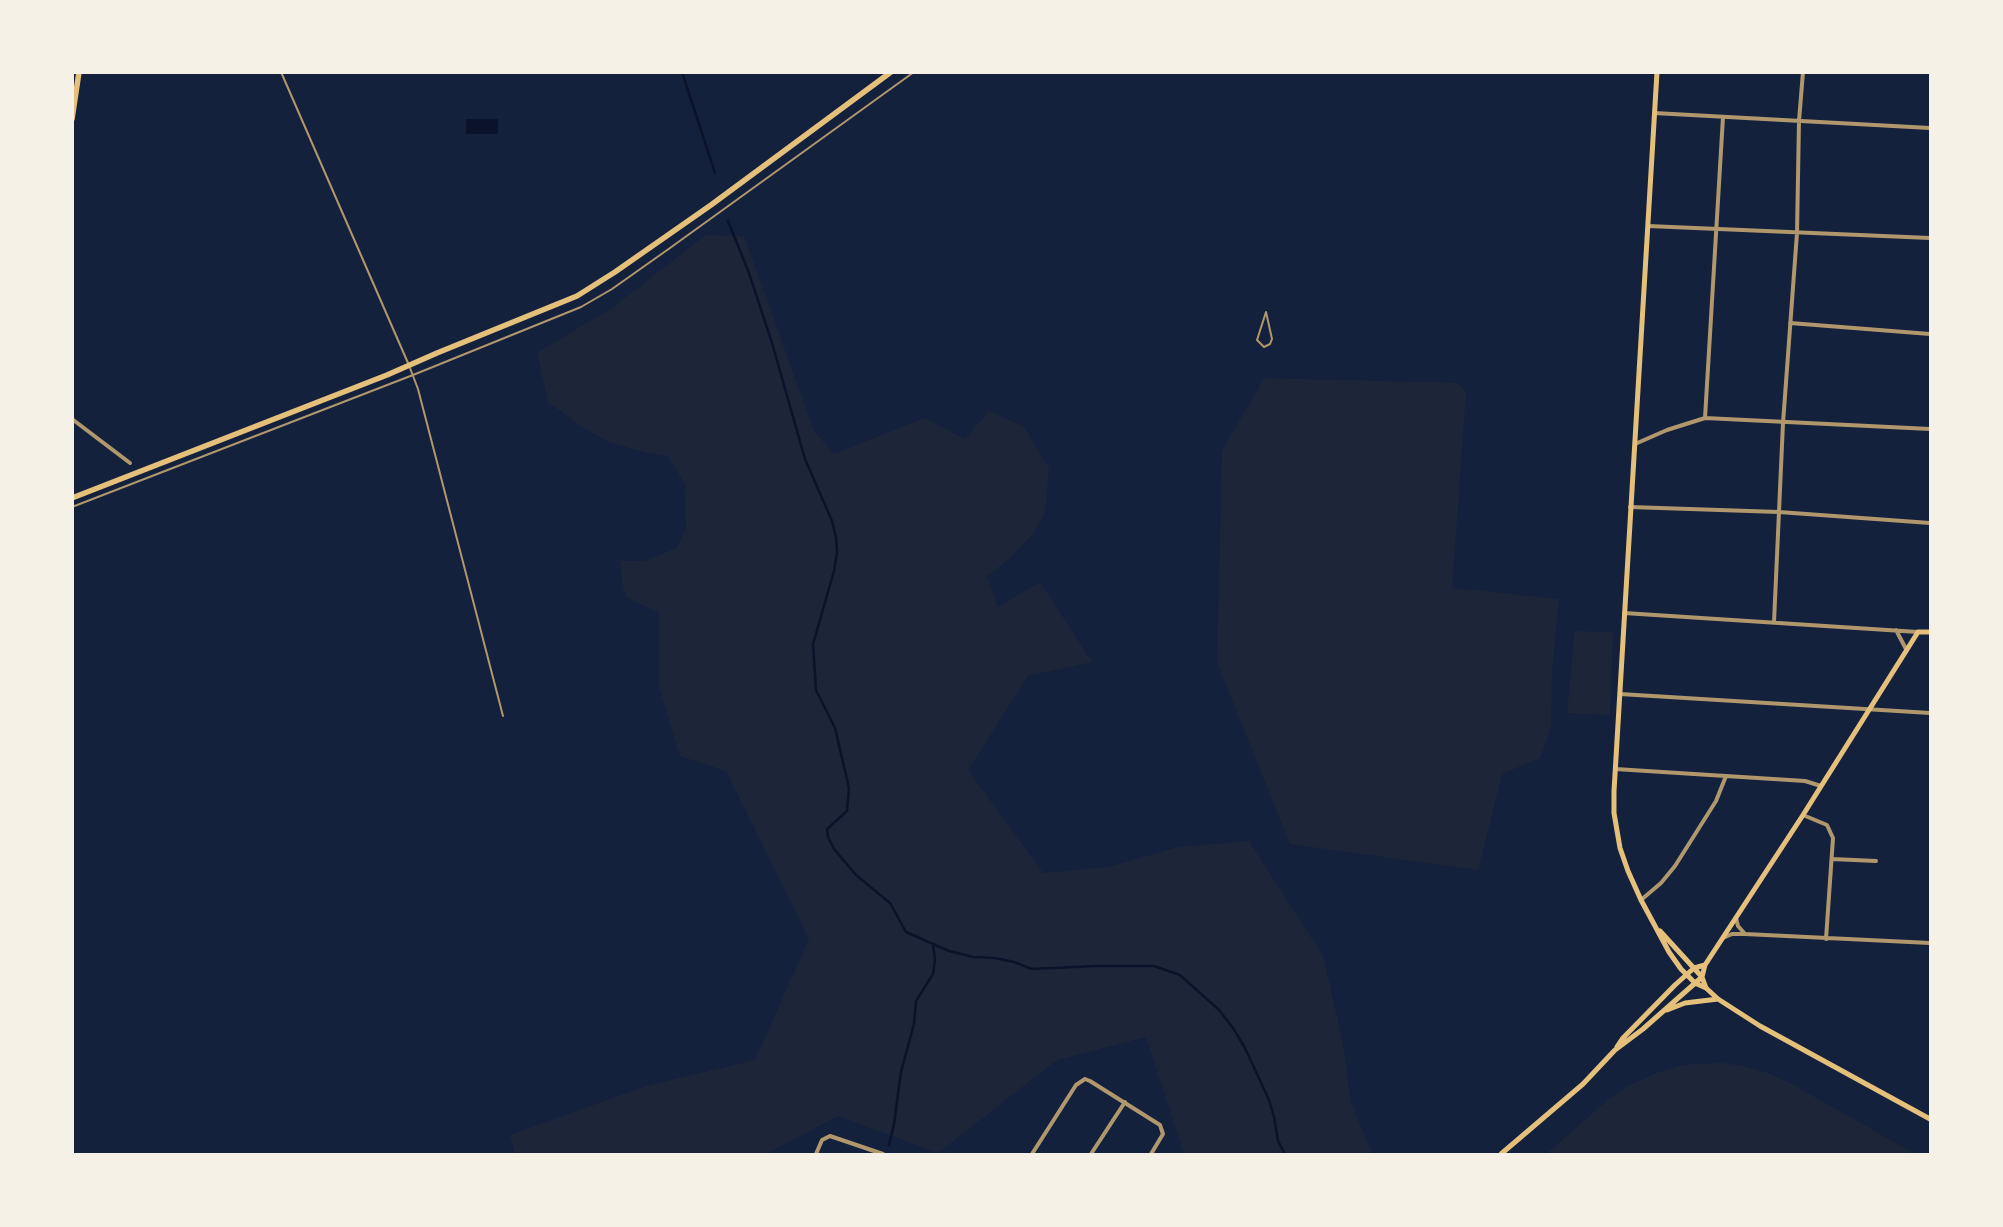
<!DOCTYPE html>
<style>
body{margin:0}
#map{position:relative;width:2003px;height:1227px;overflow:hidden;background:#14213d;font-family:Lato,sans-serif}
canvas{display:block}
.frame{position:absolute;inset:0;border:74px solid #f6f1e7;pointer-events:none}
</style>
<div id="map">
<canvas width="2003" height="1227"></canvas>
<div class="frame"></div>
</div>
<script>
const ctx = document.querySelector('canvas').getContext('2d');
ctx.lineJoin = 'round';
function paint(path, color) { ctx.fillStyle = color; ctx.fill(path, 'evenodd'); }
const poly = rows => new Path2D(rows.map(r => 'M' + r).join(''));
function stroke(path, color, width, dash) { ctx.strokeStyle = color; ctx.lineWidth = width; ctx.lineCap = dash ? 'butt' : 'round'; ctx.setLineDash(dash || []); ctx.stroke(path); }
paint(poly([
 [706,235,744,236,814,431,834,454,924,418,965,439,989,411,1024,427,1049,468,1045,513,1033,534,1008,560,987,576,998,607,1040,582,1092,662,1028,676,968,770,1043,873,1109,867,1178,847,1249,841,1323,956,1342,1039,1351,1102,1372,1154,1184,1154,1146,1037,1057,1060,938,1153,838,1116,766,1154,515,1154,510,1135,646,1086,755,1060,809,939,726,771,680,756,659,687,659,613,626,597,623,586,620,561,645,561,677,548,686,527,685,484,668,456,648,453,608,442,581,426,548,402,537,353,612,308],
 [1264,378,1457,383,1466,392,1452,588,1559,599,1552,671,1551,728,1540,758,1502,774,1478,870,1290,844,1217,662,1222,451],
 [1575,631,1613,632,1610,715,1567,713],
 [1723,1063,1742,1066,1768,1073,1792,1084,1915,1154,1546,1154,1610,1098,1630,1085,1656,1073,1676,1067,1693,1064]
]), '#1d2539');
paint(poly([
 [466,119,498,119,498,134,466,134]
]), '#0b132b');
stroke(poly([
 [682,72,715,173],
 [728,221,749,273,772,343,805,459,832,521,836,537,837,552,834,571,813,644,816,690,835,728,849,788,847,811,827,829,828,837,834,849,856,875,890,903,906,932,949,951,973,957,995,958,1014,962,1032,969,1095,966,1154,966,1180,975,1219,1010,1233,1028,1245,1048,1269,1100,1274,1117,1278,1141,1285,1154],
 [889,1145,894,1124,901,1072,914,1024,916,1001,933,974,935,960,933,945]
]), '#0b132b', 2.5);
stroke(poly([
 [281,72,408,363],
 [1266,312,1272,339,1270,344,1264,347,1257,340,1266,312],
 [410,368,418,389,503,716],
 [72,507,413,375,581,307,612,289,670,248,914,72]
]), '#b1986c', 2);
stroke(poly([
 [1654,113,1930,128],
 [1648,226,1930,238],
 [1790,323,1930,334],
 [1705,418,1723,117],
 [72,419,130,463],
 [1635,444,1667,430,1705,418,1930,429],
 [1630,507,1779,512,1930,523],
 [1624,613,1918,632],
 [1774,622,1783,423,1797,233,1799,121,1803,72],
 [1896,630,1906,649],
 [1620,694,1930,713],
 [1615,769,1805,781,1821,786],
 [1803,815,1827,825,1833,838,1826,939],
 [1832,859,1876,861],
 [1641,900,1661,883,1675,866,1716,801,1726,776],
 [1736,918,1738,926,1745,934],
 [1723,938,1732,934,1745,934,1930,943],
 [816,1154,822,1140,830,1136,883,1154],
 [1032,1154,1076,1085,1085,1079,1090,1081,1160,1125,1163,1134,1151,1154],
 [1091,1154,1125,1102]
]), '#b1986c', 4);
stroke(poly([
 [1657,72,1614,791,1614,813,1620,848,1628,871,1641,900,1669,952,1681,969,1695,983,1706,988,1718,999,1760,1026,1930,1119],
 [1660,931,1702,977,1706,988],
 [1667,1010,1685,1003,1718,999],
 [1617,1047,1623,1038,1675,985,1694,968,1705,965],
 [1501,1154,1583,1084,1615,1050,1643,1029,1702,977,1705,965,1803,815,1918,632,1930,632]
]), '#e5c07b', 5);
stroke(poly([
 [72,119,79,72],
 [72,498,387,375,437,353,577,296,615,272,711,205,891,72]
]), '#e5c07b', 5.5);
</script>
